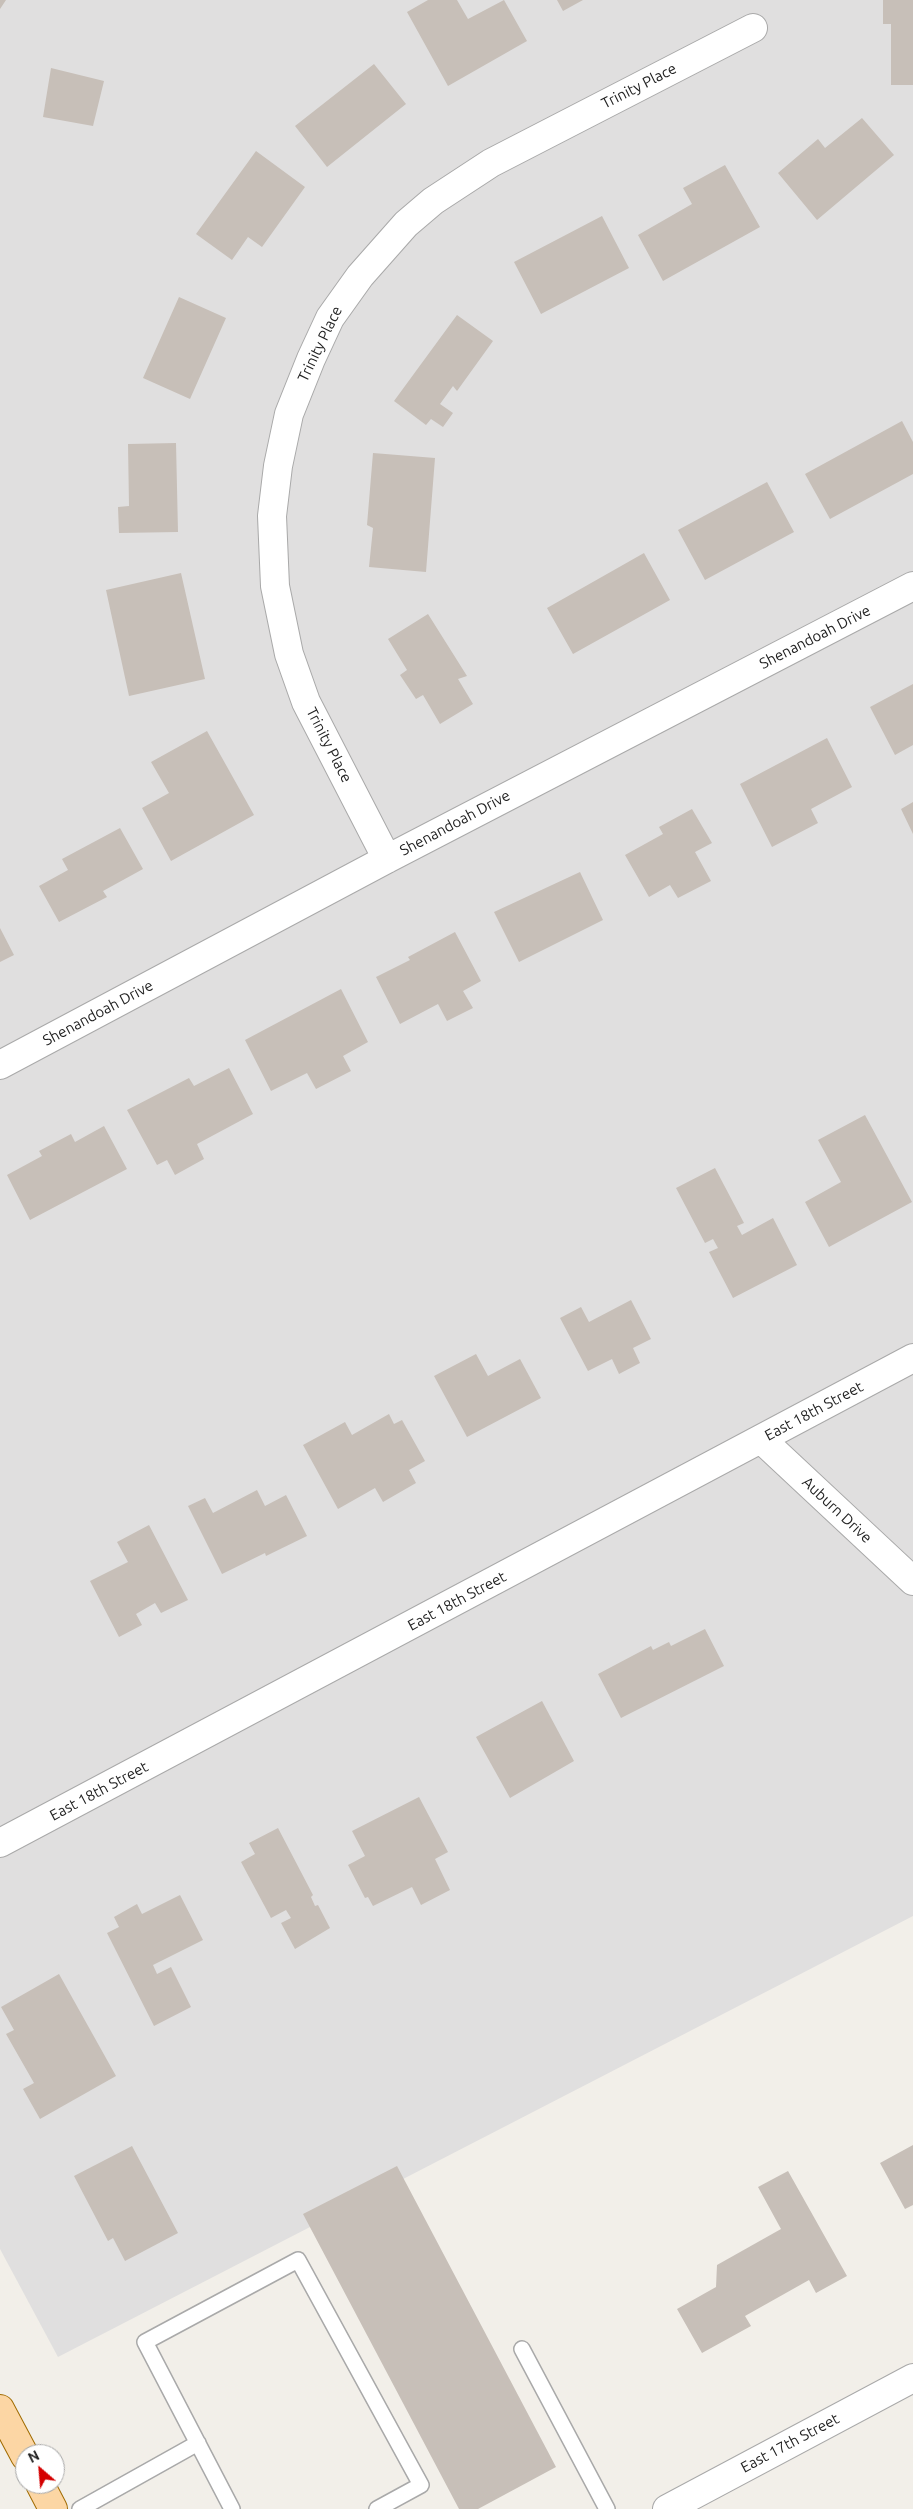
<!DOCTYPE html>
<style>
body{margin:0}
#map{position:relative;width:913px;height:2509px;overflow:hidden;background:#f2efe9;font-family:Ubuntu,sans-serif}
canvas{display:block}
.north{position:absolute;left:15px;top:2444px;width:50px;height:50px;box-sizing:border-box;background:#fff;border:1px solid #a7a7a7;border-radius:50%;rotate:333deg;font-size:14px;font-weight:700;line-height:20px;text-align:center;color:#222}
.north::after{content:'';display:block;margin:auto;width:18px;height:22px;background:#d40000;clip-path:polygon(50% 0,100% 100%,50% 72%,0 100%)}
</style>
<div id="map">
<canvas width="913" height="2509"></canvas>
<div class="north">N</div>
</div>
<script>
const ctx = document.querySelector('canvas').getContext('2d');
ctx.lineJoin = 'round';
function paint(path, color) { ctx.fillStyle = color; ctx.fill(path, 'evenodd'); }
const poly = rows => new Path2D(rows.map(r => 'M' + r).join(''));
function stroke(path, color, width, dash) { ctx.strokeStyle = color; ctx.lineWidth = width; ctx.lineCap = dash ? 'butt' : 'round'; ctx.setLineDash(dash || []); ctx.stroke(path); }
function write(font, color, halo, rows, align = 'center') {
  ctx.font = font + ' Ubuntu,sans-serif'; ctx.lineWidth = 4; ctx.setLineDash([]); ctx.textBaseline = 'middle'; ctx.strokeStyle = halo; ctx.fillStyle = color; for (const [text, x, y, turn = 0] of rows) {
    ctx.save(); ctx.translate(x, y); ctx.rotate((+turn || 0) * Math.PI / 180); ctx.textAlign = isNaN(turn) ? turn : align; if (halo) ctx.strokeText(text, 0, 0); ctx.fillText(text, 0, 0); ctx.restore();
  }
}
paint(poly([
 [0,0,913,0,913,1916,58,2357,0,2249]
]), '#e0dfdf');
paint(poly([
 [0,0,6,0,0,9],
 [428,0,457,0,468,19,504,0,527,41,448,86,407,12],
 [557,0,583,0,563,11],
 [883,0,913,0,913,85,891,85,891,24,883,24],
 [374,64,406,104,327,167,295,126],
 [51,68,104,81,93,126,43,117],
 [862,118,894,155,817,220,778,173,818,139,825,148],
 [256,151,305,187,262,247,248,237,232,260,196,234],
 [725,165,760,227,663,281,638,235,692,204,683,188],
 [602,216,629,268,541,314,514,262],
 [179,297,226,318,190,399,143,378],
 [457,315,493,341,457,391,453,386,440,404,453,413,443,427,431,419,426,425,394,401],
 [902,421,913,442,913,474,830,519,805,474],
 [176,443,178,532,119,533,118,507,129,506,128,444],
 [373,453,435,458,426,572,369,567,373,528,367,525],
 [767,482,794,532,705,580,678,530],
 [644,553,670,600,573,654,547,608],
 [181,573,205,679,129,696,106,590],
 [428,614,467,676,458,679,473,704,440,724,423,695,416,699,400,675,407,670,388,639],
 [913,684,913,745,895,755,870,707],
 [207,731,254,815,171,861,142,808,169,793,151,762],
 [827,738,852,787,811,809,818,823,772,847,740,784],
 [913,802,913,834,901,809],
 [692,809,712,843,695,852,711,881,678,898,670,885,649,897,625,855,663,834,659,827],
 [120,828,143,869,103,891,107,897,59,922,39,886,68,870,62,859],
 [580,872,603,920,519,962,494,912],
 [0,928,14,955,0,962],
 [455,932,481,981,463,991,473,1008,447,1021,438,1004,400,1024,376,977,410,960,408,957],
 [341,989,368,1042,343,1056,351,1071,316,1089,307,1073,271,1091,245,1040],
 [229,1068,253,1114,197,1144,204,1159,175,1175,167,1160,157,1165,127,1110,189,1078,194,1086],
 [865,1115,912,1202,829,1247,805,1202,841,1182,818,1140],
 [104,1126,127,1169,30,1220,7,1175,42,1156,39,1151,71,1134,75,1142],
 [715,1168,744,1223,737,1226,742,1235,773,1218,797,1265,733,1298,709,1252,718,1248,713,1239,705,1243,676,1188],
 [631,1300,651,1339,633,1348,640,1363,619,1374,612,1359,588,1371,560,1318,581,1307,589,1322],
 [476,1354,488,1376,520,1359,541,1398,467,1437,434,1376],
 [389,1414,394,1424,402,1420,425,1461,409,1470,416,1483,383,1502,375,1488,338,1509,303,1445,345,1422,352,1435],
 [257,1490,265,1506,286,1495,307,1536,266,1556,265,1553,222,1574,188,1506,205,1498,213,1513],
 [149,1525,188,1600,161,1613,155,1603,136,1614,142,1625,119,1637,90,1581,128,1562,117,1542],
 [705,1629,724,1666,621,1718,598,1674,651,1646,653,1650,669,1642,671,1646],
 [542,1701,574,1761,510,1798,476,1737],
 [419,1797,448,1852,435,1859,450,1890,421,1905,412,1887,373,1906,368,1897,365,1898,348,1865,365,1856,352,1831],
 [278,1828,313,1895,311,1897,315,1906,318,1905,330,1928,295,1949,281,1923,291,1918,286,1910,271,1918,241,1862,255,1854,249,1843],
 [180,1895,203,1940,153,1965,157,1974,171,1967,191,2007,154,2026,107,1933,119,1927,114,1917,137,1904,142,1914],
 [59,1974,116,2076,40,2119,23,2089,34,2083,6,2034,14,2030,1,2007],
 [913,2145,913,2205,905,2209,880,2163],
 [132,2146,178,2233,125,2261,113,2238,108,2241,74,2176],
 [397,2166,556,2467,478,2509,459,2509,303,2214],
 [788,2171,847,2276,816,2293,809,2280,745,2316,751,2326,702,2353,677,2309,716,2287,717,2265,781,2229,758,2187]
]), '#c7bfb8');
const lane = poly([
 [522,2349,607,2509],
 [80,2509,198,2443],
 [232,2509,145,2342,298,2260,421,2485,377,2509]
]);
const street = poly([
 [387,859,306,702,289,654,275,586,272,516,278,466,289,414,311,359,330,318,360,276,406,224,433,201,491,163,753,28],
 [0,1065,387,859,913,586],
 [761,1439,913,1581],
 [0,1843,913,1358],
 [667,2509,913,2378]
]);
const primary = poly([
 [0,2409,25,2456],
 [40,2484,53,2509]
]);
stroke(lane, '#a9a9a9', 18);
stroke(street, '#a9a9a9', 30);
stroke(primary, '#a06b00', 30);
stroke(lane, '#fff', 15);
stroke(street, '#fff', 28);
stroke(primary, '#fcd6a4', 28);
write('15px', '#222', '#fff', [
 ["Trinity Place",639,86,-27],
 ["Trinity Place",320,344,-64],
 ["Shenandoah Drive",815,637,-27],
 ["Trinity Place",329,745,63],
 ["Shenandoah Drive",455,823,-28],
 ["Shenandoah Drive",98,1013,-28],
 ["East 18th Street",814,1411,-28],
 ["Auburn Drive",837,1510,43],
 ["East 18th Street",457,1601,-28],
 ["East 18th Street",99,1791,-28],
 ["East 17th Street",790,2443,-28]
]);
</script>
